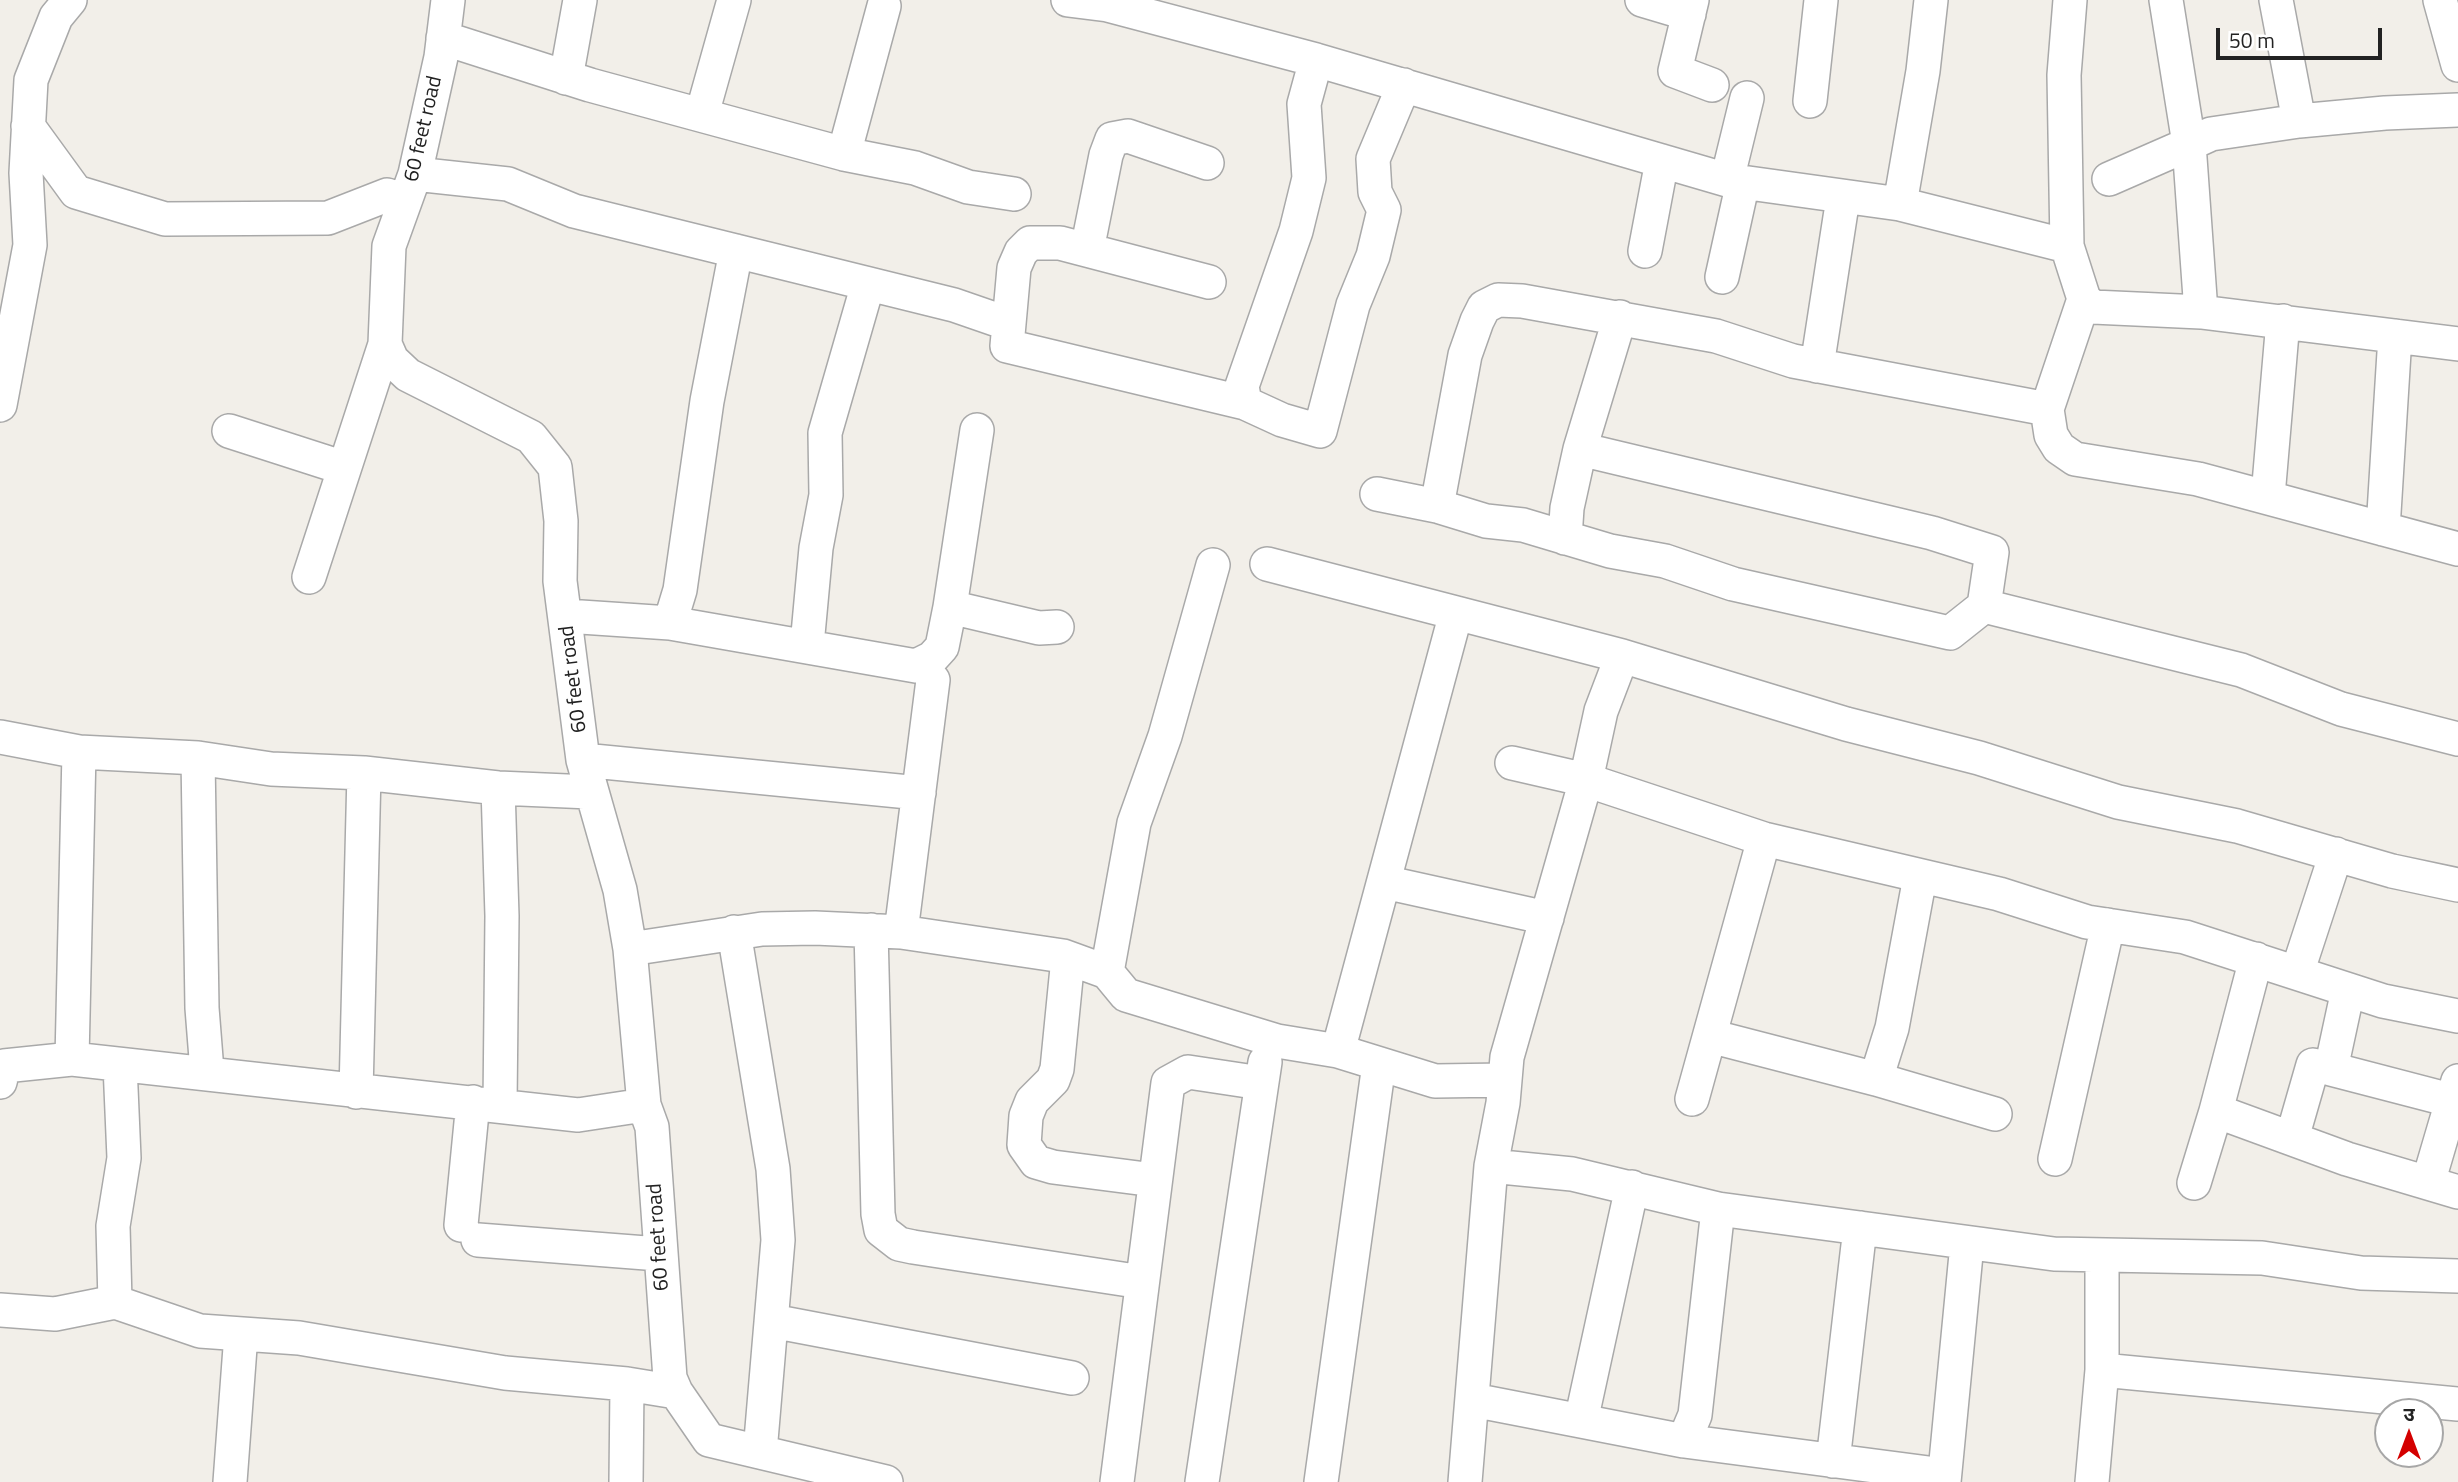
<!DOCTYPE html>
<meta charset="utf-8">
<style>
body{margin:0}
#map{position:relative;width:2458px;height:1482px;overflow:hidden;background:#f2efe9;font-family:"Titillium Web","Noto Sans Devanagari",sans-serif}
canvas{display:block}
.north{position:absolute;left:2374px;top:1398px;width:70px;height:70px;box-sizing:border-box;background:#fff;border:2px solid #a7a7a7;border-radius:50%;rotate:0deg;font-size:19px;font-weight:700;line-height:28px;text-align:center;color:#222}
.north::after{content:'';display:block;margin:auto;width:24px;height:32px;background:#d40000;clip-path:polygon(50% 0,100% 100%,50% 72%,0 100%)}
.scale{position:absolute;left:2216px;top:28px;width:166px;height:32px;box-sizing:border-box;border:4px solid #222;border-top:0;padding-left:9px;font-size:21px;line-height:24px;white-space:nowrap;color:#222;-webkit-text-stroke:5px #fff;paint-order:stroke}
</style>
<div id="map">
<canvas width="2458" height="1482"></canvas>
<div class="north">उ</div>
<div class="scale">50 m</div>
</div>
<script>
const ctx = document.querySelector('canvas').getContext('2d');
ctx.lineJoin = 'round';
const poly = rows => new Path2D(rows.map(r => 'M' + r).join(''));
function stroke(path, color, width, dash) { ctx.strokeStyle = color; ctx.lineWidth = width; ctx.lineCap = dash ? 'butt' : 'round'; ctx.setLineDash(dash || []); ctx.stroke(path); }
function write(font, color, halo, rows, align = 'center') {
  ctx.font = font + ' "Titillium Web",sans-serif'; ctx.lineWidth = 5; ctx.setLineDash([]); ctx.textBaseline = 'middle'; ctx.strokeStyle = halo; ctx.fillStyle = color; for (const [text, x, y, turn = 0] of rows) {
    ctx.save(); ctx.translate(x, y); ctx.rotate((+turn || 0) * Math.PI / 180); ctx.textAlign = isNaN(turn) ? turn : align; if (halo) ctx.strokeText(text, 0, 0); ctx.fillText(text, 0, 0); ctx.restore();
  }
}
const minor = poly([
 [448,0,441,57,415,174,389,246,385,344,392,360,408,375,531,437,555,467,561,521,560,581,583,760,620,890,630,949,644,1105,652,1127,670,1378,676,1392,709,1440,886,1482],
 [1068,0,1108,5,1316,60,1727,180,1900,204,2067,246,2084,299,2093,307,2201,312,2458,344],
 [1642,0,1689,14],
 [1692,0,1675,71,1712,85],
 [2276,0,2299,121,2385,113,2458,110],
 [2440,0,2458,65],
 [443,38,590,85,844,154,915,168,968,187,1014,194],
 [1316,60,1304,104,1309,178,1296,231,1242,386,1245,403,1282,420,1320,431,1353,305,1373,256,1384,210,1375,192,1373,159,1404,85],
 [566,78,580,0],
 [1810,101,1821,0],
 [702,114,734,0],
 [28,126,76,192,165,219,328,218,387,195,405,201],
 [844,154,884,6],
 [415,174,508,184,574,211,954,305,1009,324],
 [2109,179,2189,144,2166,0],
 [1727,180,1747,98],
 [1900,204,1923,71,1931,0],
 [2067,246,2064,75,2070,0],
 [1087,250,1106,155,1112,139,1128,136,1207,163],
 [1645,251,1662,161],
 [1722,277,1743,182],
 [1209,282,1060,243,1030,243,1021,252,1014,268,1007,346,1245,403],
 [2201,312,2189,144,2211,134,2299,121],
 [1817,366,1843,198],
 [0,405,30,245,26,173,31,80,56,17,70,0],
 [2047,409,2084,299],
 [229,431,344,468],
 [1580,449,1620,317],
 [1377,494,1437,506,1465,355,1477,321,1484,307,1498,300,1522,301,1716,336,1793,361,2047,409,2051,435,2059,448,2075,459,2198,479,2458,549],
 [2268,496,2283,321],
 [1437,506,1486,521,1523,525,1610,551,1665,561,1733,584,1950,633,1984,606],
 [2383,529,2395,336],
 [1565,538,1567,508,1580,449,1932,533,1992,552,1984,606,2241,670,2341,709,2458,739],
 [1267,564,1622,656],
 [309,577,385,344],
 [950,607,977,430],
 [566,616,670,623,680,590,707,401,736,251],
 [670,623,916,666,932,658,942,647,950,607,1039,628,1057,627],
 [807,645,816,548,826,495,825,433,868,284],
 [0,737,79,752,198,758,271,769,364,773,498,788,590,792],
 [198,758,202,1008,207,1071],
 [583,760,919,793],
 [1512,763,1586,780,1764,839,1999,894,2087,922,2185,937,2383,1001,2458,1016],
 [498,788,502,916,500,1105],
 [1384,882,1547,918],
 [871,930,878,1214,881,1230,899,1244,913,1247,1142,1282],
 [734,932,773,1169,778,1240,760,1452],
 [901,932,933,680],
 [630,949,762,929,815,928,901,932,1063,956,1107,972,1126,995,1277,1041,1338,1051,1435,1081,1505,1080],
 [1068,958,1057,1069,1053,1080,1032,1101,1026,1116,1024,1145,1036,1162,1053,1167,1154,1180],
 [1107,972,1134,823,1165,736,1213,565],
 [2297,973,2336,854],
 [1710,1036,1876,1079,1892,1028,1920,877],
 [1338,1051,1456,613],
 [72,1059,79,752],
 [2331,1069,2458,1102],
 [1876,1079,1995,1114],
 [0,1082,4,1066,72,1059,578,1115,644,1105],
 [356,1092,364,773],
 [1692,1099,1764,839],
 [2216,1111,2256,959],
 [2292,1138,2313,1065,2331,1069,2348,990],
 [2055,1159,2108,925],
 [1491,1166,1572,1174,1718,1209,2054,1254,2262,1258,2361,1273,2458,1276],
 [2194,1183,2216,1111,2347,1159,2458,1192],
 [2428,1183,2458,1081],
 [461,1225,473,1102],
 [478,1240,659,1254],
 [115,1302,113,1226,124,1158,120,1065],
 [0,1310,55,1314,115,1302,200,1331,299,1338,505,1373,627,1384,676,1392],
 [772,1321,1072,1378],
 [2102,1370,2458,1404],
 [1473,1400,1684,1441,1944,1475],
 [1581,1421,1632,1187],
 [1684,1441,1695,1415,1718,1209],
 [1833,1461,1860,1228],
 [230,1482,241,1334],
 [626,1482,627,1384],
 [1117,1482,1168,1083,1188,1072,1261,1083],
 [1202,1482,1265,1062],
 [1321,1482,1379,1064],
 [1465,1482,1491,1166,1503,1103,1507,1057,1586,780,1601,711,1622,656,1846,724,1979,758,2118,802,2237,826,2392,871,2458,885],
 [1944,1482,1967,1244],
 [2092,1482,2102,1370,2102,1257]
]);
stroke(minor, '#a9a9a9', 36);
stroke(minor, '#fff', 33);
write('21px', '#222', '#fff', [
 ["60 feet road",424,129,-77],
 ["60 feet road",574,679,-97],
 ["60 feet road",659,1237,-94]
]);
</script>
